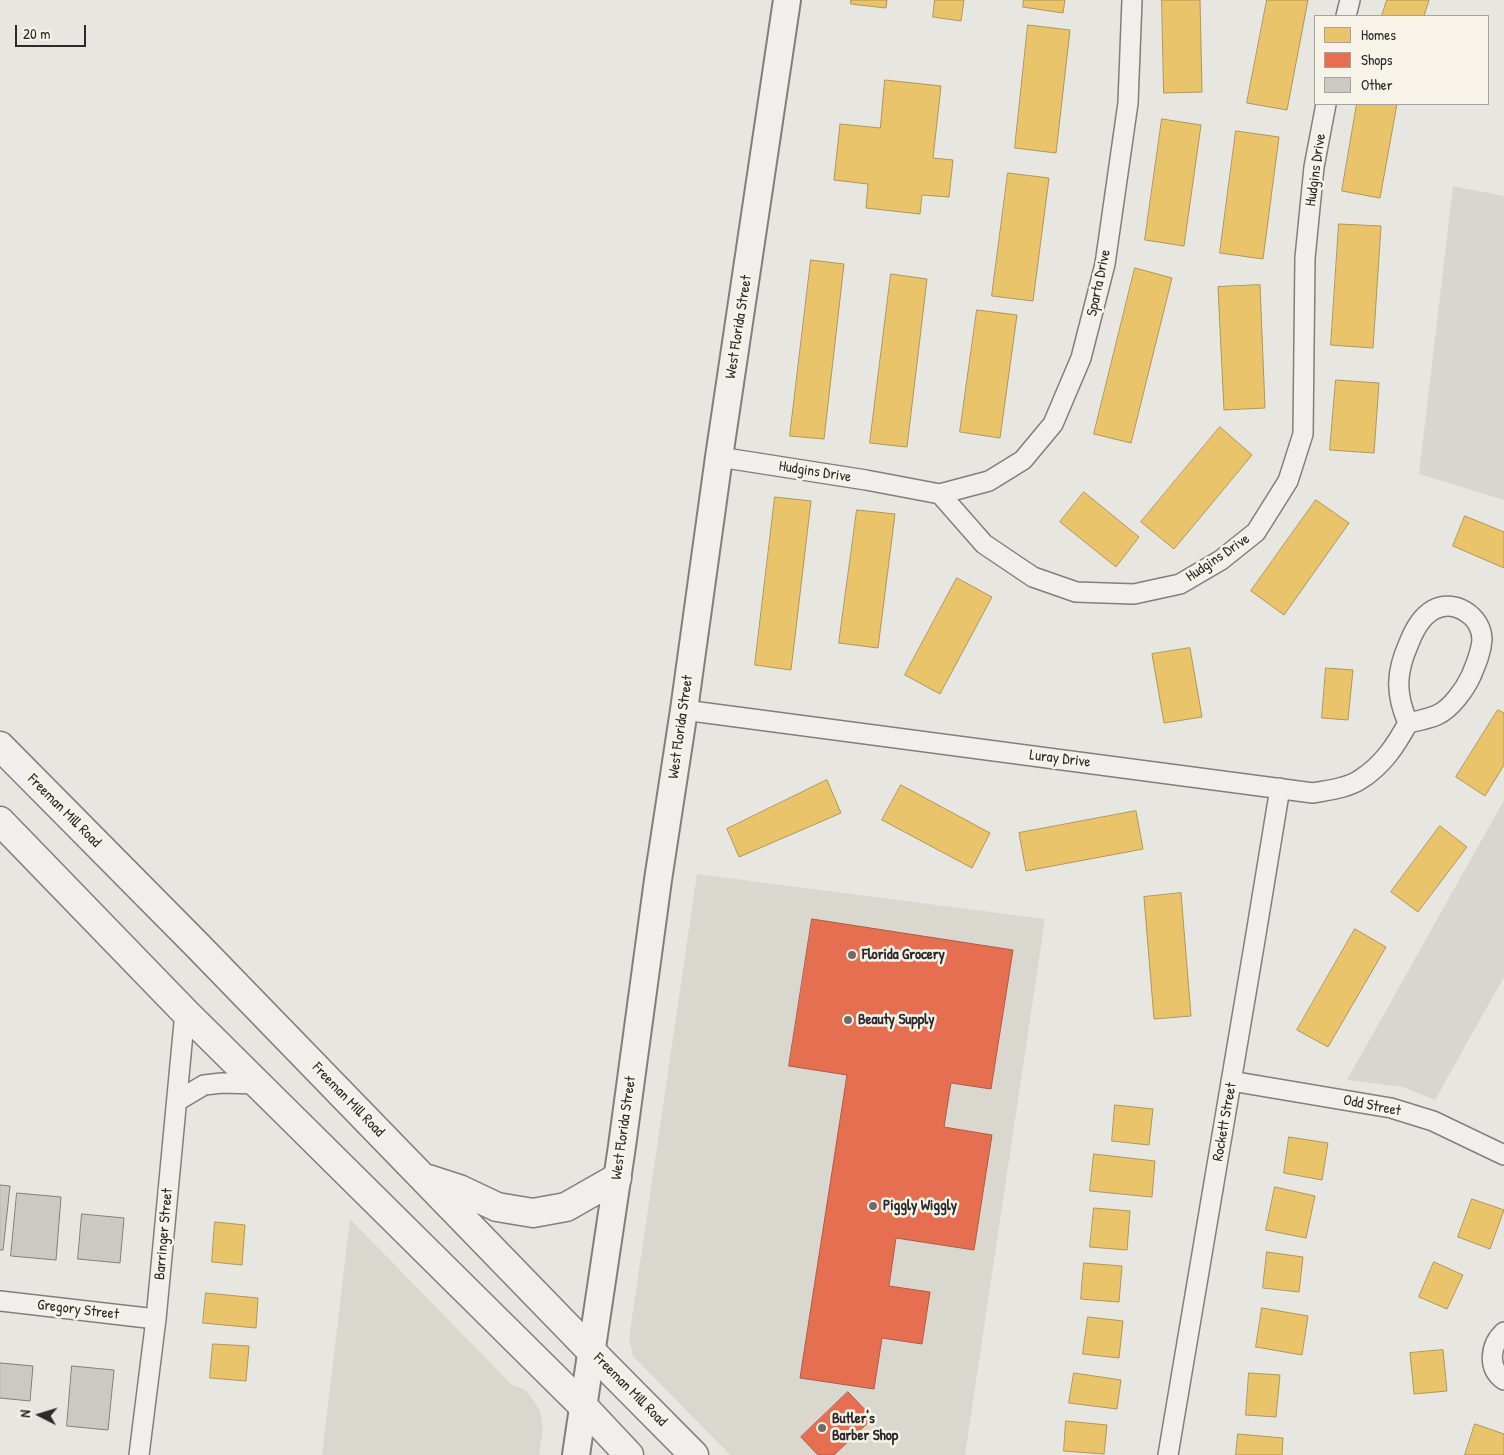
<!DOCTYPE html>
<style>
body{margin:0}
#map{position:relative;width:1504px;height:1455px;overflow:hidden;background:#e8e6e0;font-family:"Patrick Hand",sans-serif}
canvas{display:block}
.legend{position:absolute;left:1314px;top:15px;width:175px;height:90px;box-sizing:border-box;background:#f7f3e8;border:1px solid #a5a39c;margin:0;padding:6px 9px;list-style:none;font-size:15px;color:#2b2b2b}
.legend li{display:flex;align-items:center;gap:10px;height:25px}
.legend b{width:25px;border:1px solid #a5a39c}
.north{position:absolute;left:15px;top:1390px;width:50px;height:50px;-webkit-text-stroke:4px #f7f3e8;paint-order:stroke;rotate:275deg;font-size:14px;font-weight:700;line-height:20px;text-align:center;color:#2b2b2b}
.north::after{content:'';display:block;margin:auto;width:18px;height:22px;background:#2b2b2b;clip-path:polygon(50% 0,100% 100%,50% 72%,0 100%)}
.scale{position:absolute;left:15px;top:25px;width:71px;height:22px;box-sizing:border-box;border:2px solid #2b2b2b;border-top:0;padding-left:6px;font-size:15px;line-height:18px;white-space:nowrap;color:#2b2b2b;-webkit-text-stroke:4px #f7f3e8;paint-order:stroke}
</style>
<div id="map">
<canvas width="1504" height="1455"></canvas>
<ul class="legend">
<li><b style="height:14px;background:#e9c46a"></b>Homes</li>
<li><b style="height:14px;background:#e76f51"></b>Shops</li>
<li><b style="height:14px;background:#cac9c4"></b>Other</li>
</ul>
<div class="north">N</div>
<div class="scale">20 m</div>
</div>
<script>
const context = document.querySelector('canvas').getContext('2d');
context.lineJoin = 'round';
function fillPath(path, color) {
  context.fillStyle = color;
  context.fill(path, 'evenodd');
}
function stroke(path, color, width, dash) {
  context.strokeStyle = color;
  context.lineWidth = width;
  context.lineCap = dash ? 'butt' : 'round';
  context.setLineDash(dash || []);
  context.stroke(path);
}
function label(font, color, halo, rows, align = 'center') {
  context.font = font + ' "Patrick Hand",sans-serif';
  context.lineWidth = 5;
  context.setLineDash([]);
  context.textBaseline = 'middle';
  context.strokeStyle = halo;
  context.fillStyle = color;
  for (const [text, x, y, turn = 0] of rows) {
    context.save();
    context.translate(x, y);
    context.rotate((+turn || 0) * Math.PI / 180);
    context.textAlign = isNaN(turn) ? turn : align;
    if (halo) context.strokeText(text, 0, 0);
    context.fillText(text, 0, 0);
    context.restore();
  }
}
const built = new Path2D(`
 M697 874 1045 919 965 1455H730L633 1356 629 1338Z
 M350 1219 511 1384 526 1390 540 1410 543 1429 539 1455H322Z`);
const green = new Path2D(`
 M1453 186 1504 196V500L1419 474Z
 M1504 800V977L1435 1100 1403 1087 1347 1080Z`);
const homes = new Path2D(`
 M851 0H887L886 8 851 4Z
 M935 0H964L961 21 933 17Z
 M1024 0H1065L1063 13 1023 7Z
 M1162 0H1200L1202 92 1164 93Z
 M1267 0H1308L1287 110 1247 103Z
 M1387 0H1429L1424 16H1382Z
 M1028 25 1070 30 1056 153 1015 148Z
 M885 80 941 86 933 158 953 160 949 197 922 195 920 214 866 208 868 184 834 180 840 124 880 128Z
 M1357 104H1397L1380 198 1342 191Z
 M1162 119 1201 125 1184 246 1145 240Z
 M1236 131 1279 137 1263 259 1220 253Z
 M1008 173 1049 178 1033 301 992 296Z
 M1339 224 1381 226 1373 348 1331 345Z
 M811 260 844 264 824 439 790 436Z
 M1135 268 1172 278 1131 443 1094 434Z
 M891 274 927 279 907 447 870 443Z
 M1260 285 1265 408 1224 410 1218 287Z
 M977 310 1017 315 1000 438 960 432Z
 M1336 380 1379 383 1374 453 1330 450Z
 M1220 427 1252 455 1174 549 1141 522Z
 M1084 492 1139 537 1116 567 1060 522Z
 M775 497 811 501 791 670 755 665Z
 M1316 500 1349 523 1284 615 1251 591Z
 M857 510 895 514 878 648 839 643Z
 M1465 516 1504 532V568L1453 546Z
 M957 578 992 597 940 694 905 675Z
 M1190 648 1202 717 1164 723 1152 654Z
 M1326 668 1353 670 1348 720 1322 718Z
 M1498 710 1504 713V765L1485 796 1456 777Z
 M827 780 841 813 739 857 727 829Z
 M901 785 990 833 972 868 882 820Z
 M1136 811 1143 849 1026 871 1019 833Z
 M1440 826 1467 847 1418 912 1391 892Z
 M1181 893 1191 1016 1154 1019 1144 897Z
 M1355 929 1386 947 1328 1047 1297 1030Z
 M1115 1105 1153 1109 1149 1145 1112 1141Z
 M1289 1137 1328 1143 1322 1180 1284 1173Z
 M1094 1154 1155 1161 1152 1197 1090 1191Z
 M1275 1187 1315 1196 1306 1238 1266 1230Z
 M1472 1199 1504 1210 1490 1249 1458 1237Z
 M1094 1208 1130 1211 1127 1250 1090 1247Z
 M215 1222 245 1225 242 1265 212 1262Z
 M1267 1252 1303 1257 1299 1292 1263 1288Z
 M1434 1262 1463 1275 1447 1309 1419 1297Z
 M1084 1263 1122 1266 1119 1302 1081 1299Z
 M206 1293 258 1298 256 1328 203 1323Z
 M1262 1308 1308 1316 1302 1355 1256 1347Z
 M1088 1317 1123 1321 1119 1358 1083 1354Z
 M213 1344 249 1346 246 1381 210 1378Z
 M1443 1350 1447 1391 1414 1394 1410 1353Z
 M1074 1373 1121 1380 1117 1409 1069 1403Z
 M1249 1373 1280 1375 1276 1417 1246 1415Z
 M1066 1421 1107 1425 1104 1454 1064 1451Z
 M1475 1424 1504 1434V1455H1465Z
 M1238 1434 1283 1438 1282 1455H1236Z`);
const shops = new Path2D(`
 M812 919 1013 950 991 1089 951 1083 944 1127 992 1135 974 1250 896 1238 889 1286 930 1292 922 1344 882 1338 874 1389 800 1378 847 1075 789 1066Z
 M848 1392 873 1418 834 1455H818L801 1437Z`);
const building = new Path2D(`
 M0 1185 10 1186 3 1250H0Z
 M17 1193 61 1197 56 1260 11 1256Z
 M82 1214 124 1218 120 1263 78 1259Z
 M0 1363 33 1366 30 1401 0 1398Z
 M72 1366 114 1370 108 1430 67 1426Z`);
const street = new Path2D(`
 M1346 16 1350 0
 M719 457 866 480 940 494 984 544 1033 577 1076 592 1134 594 1180 584 1221 560 1256 532 1288 481 1303 434 1305 258 1314 167 1326 104
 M940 494 989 481 1023 460 1053 424 1081 358 1105 264 1128 103 1132 0
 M684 710 1313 793C1329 790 1348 788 1361 779 1383 765 1396 745 1408 723 1417 721 1428 719 1437 715 1451 709 1465 689 1471 676 1476 664 1481 653 1482 640 1482 616 1454 598 1433 610 1421 617 1414 630 1409 643 1396 672 1395 693 1408 723
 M1231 1081 1391 1108 1433 1121 1504 1155
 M177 1101 204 1085 222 1083 258 1084
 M0 1301 156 1319
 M1504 1332C1490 1345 1487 1368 1504 1380
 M139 1455 156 1319 185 1012
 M1168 1455 1255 940 1280 788`);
const secondary = new Path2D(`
 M576 1455 622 1146 658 880 684 710 719 457 787 0`);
const primary = new Path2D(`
 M0 746 198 946 591 1351 694 1455
 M0 821 185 1012 583 1406 629 1455
 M428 1179 459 1189 497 1207 533 1213 566 1207 617 1178`);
const markers = [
 [852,955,5,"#6d6c6a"],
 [848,1020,5,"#6d6c6a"],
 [873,1206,5,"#6d6c6a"],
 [822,1428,5,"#6d6c6a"]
];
const streetNames = [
 ["Hudgins Drive",1316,170,-82],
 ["Sparta Drive",1099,283,-78],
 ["West Florida Street",739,327,-81],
 ["Hudgins Drive",815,472,9],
 ["Hudgins Drive",1218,558,-34],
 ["West Florida Street",681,727,-82],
 ["Luray Drive",1060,759,7],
 ["Freeman Mill Road",64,811,45],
 ["Freeman Mill Road",348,1100,46],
 ["Odd Street",1372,1106,11],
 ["Rockett Street",1225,1122,-80],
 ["West Florida Street",624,1128,-82],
 ["Barringer Street",164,1234,-85],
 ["Gregory Street",78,1310,7],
 ["Freeman Mill Road",630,1390,45]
];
const poiNames = [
 ["Florida Grocery",862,955],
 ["Beauty Supply",858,1020],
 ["Piggly Wiggly",883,1206],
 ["Butler's",832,1419],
 ["Barber Shop",832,1436]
];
fillPath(built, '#dad7cf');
fillPath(green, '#d8d6ce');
fillPath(homes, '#e9c46a');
stroke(homes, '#b09657', 1);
fillPath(shops, '#e76f51');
stroke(shops, '#af5b46', 1);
fillPath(building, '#cac9c4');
stroke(building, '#807f7c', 1);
stroke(street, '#807f7c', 22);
stroke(secondary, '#807f7c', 30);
stroke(primary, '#807f7c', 31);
stroke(street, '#f0efeb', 19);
stroke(secondary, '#f0efeb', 26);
stroke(primary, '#f0efeb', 28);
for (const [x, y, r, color] of markers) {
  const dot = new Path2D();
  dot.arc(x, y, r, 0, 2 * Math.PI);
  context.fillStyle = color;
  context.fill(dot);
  stroke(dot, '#f7f3e8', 2);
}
label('15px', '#2b2b2b', '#f7f3e8', streetNames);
label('bold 15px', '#2b2b2b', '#f7f3e8', poiNames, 'left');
</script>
